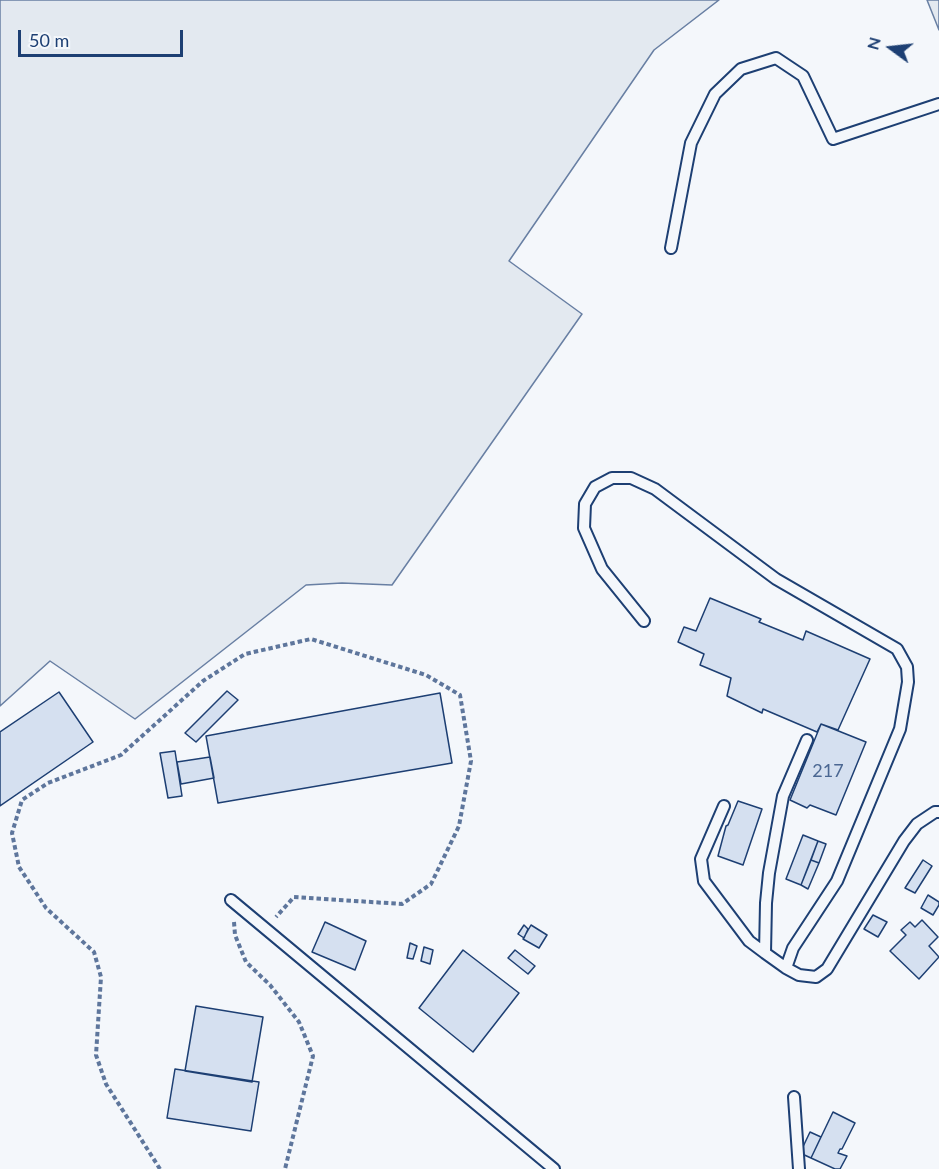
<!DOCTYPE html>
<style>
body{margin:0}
#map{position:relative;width:939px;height:1169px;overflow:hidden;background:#f4f7fb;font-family:Lato,sans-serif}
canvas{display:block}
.north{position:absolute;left:861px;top:18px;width:60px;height:60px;-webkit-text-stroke:4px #f4f7fb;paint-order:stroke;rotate:285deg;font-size:16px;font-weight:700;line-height:24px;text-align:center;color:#1d3f73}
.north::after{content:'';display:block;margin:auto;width:21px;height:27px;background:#1d3f73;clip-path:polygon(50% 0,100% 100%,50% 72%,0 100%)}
.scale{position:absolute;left:18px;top:30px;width:165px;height:27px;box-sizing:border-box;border:3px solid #1d3f73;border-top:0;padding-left:8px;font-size:18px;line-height:21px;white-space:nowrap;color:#1d3f73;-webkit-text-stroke:4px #f4f7fb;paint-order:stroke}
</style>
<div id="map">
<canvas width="939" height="1169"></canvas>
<div class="north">N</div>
<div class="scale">50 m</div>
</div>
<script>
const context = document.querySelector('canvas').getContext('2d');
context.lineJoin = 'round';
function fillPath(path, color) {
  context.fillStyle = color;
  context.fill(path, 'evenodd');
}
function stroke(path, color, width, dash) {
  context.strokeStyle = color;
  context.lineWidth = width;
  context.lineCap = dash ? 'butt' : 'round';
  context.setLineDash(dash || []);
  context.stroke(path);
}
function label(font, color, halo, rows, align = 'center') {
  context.font = font + ' Lato,sans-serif';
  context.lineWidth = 4.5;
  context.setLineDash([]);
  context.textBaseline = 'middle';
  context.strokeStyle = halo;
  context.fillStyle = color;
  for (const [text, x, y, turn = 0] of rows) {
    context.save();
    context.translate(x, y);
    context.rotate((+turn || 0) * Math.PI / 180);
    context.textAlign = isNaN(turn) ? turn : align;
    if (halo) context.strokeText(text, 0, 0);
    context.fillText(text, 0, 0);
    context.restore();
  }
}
const green = new Path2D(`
 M0 0H719L654 50 509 261 582 314 392 585 342 583 306 585 135 719 50 661 0 706Z
 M927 0H939V30Z`);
const building = new Path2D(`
 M710 598 761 619 759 622 803 640 806 631 870 659 838 730 821 724 817 732 763 709 762 713 727 696 731 678 700 665 704 654 678 642 684 627 696 631Z
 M227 691 238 700 196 742 185 733Z
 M59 692 93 742 0 806V732Z
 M440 693 452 763 218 803 206 736Z
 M821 724 866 742 836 815 810 805 807 808 790 800Z
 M175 751 182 796 168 798 160 753Z
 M210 757 214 778 181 784 177 762Z
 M738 801 762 809 743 865 718 856 726 826 728 825Z
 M803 835 818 841 801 885 786 879Z
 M818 841 826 844 819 863 811 860Z
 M811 860 819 863 808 889 801 885Z
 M923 860 932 866 915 893 905 888Z
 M928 895 939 902V905L933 915 921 908Z
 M873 915 887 922 878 937 864 929Z
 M922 920 938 937 929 946 939 957 919 979 890 951 906 935 901 930 910 922 915 927Z
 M325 922 366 941 355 970 312 952Z
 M524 925 528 929 524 938 518 934Z
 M531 925 547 935 539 948 523 939Z
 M410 943 417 946 413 959 407 958Z
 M424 947 433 950 430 964 421 961Z
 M463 950 519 993 473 1052 419 1008Z
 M515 950 535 966 528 974 508 958Z
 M196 1006 263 1017 252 1082 185 1071Z
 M175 1069 259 1082 251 1131 167 1118Z
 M833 1112 855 1123 842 1149H840L838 1153 847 1156 840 1169H835L811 1158Z
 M810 1132 821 1137 811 1158 800 1153Z`);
const path = new Path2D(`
 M234 922 235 935 246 962 270 985 299 1022 313 1056 285 1169
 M160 1169 106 1084 96 1055 101 977 94 952 46 908 19 867 12 833 22 800 48 783 121 755 203 681 245 654 311 639 426 675 460 695 471 761 459 826 431 884 402 904 294 897 276 917`);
const service = new Path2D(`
 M671 248 691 143 715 94 741 69 776 58 803 76 833 139 939 104
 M644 621 602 569 584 528 585 504 595 487 612 478H631L655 489 776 579 897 649 907 667 908 682 900 729 837 881 793 948 786 968 799 975 816 977 827 969 904 841 917 824 935 812H939
 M724 806 701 859 704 881 749 941 765 953
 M231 900 554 1169
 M786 968 765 953 766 903 769 873 783 796 807 740
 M794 1097 799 1169`);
const numberNames = [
 ["217",828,771]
];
fillPath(green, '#e3e9f0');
stroke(green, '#687fa3', 1.5);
fillPath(building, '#d5e0f0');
stroke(building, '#1d3f73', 1.5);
stroke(service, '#1d3f73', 14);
stroke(path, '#5e769c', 4, [4.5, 3]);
stroke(service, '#f4f7fb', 10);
label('18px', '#4b6792', null, numberNames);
</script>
